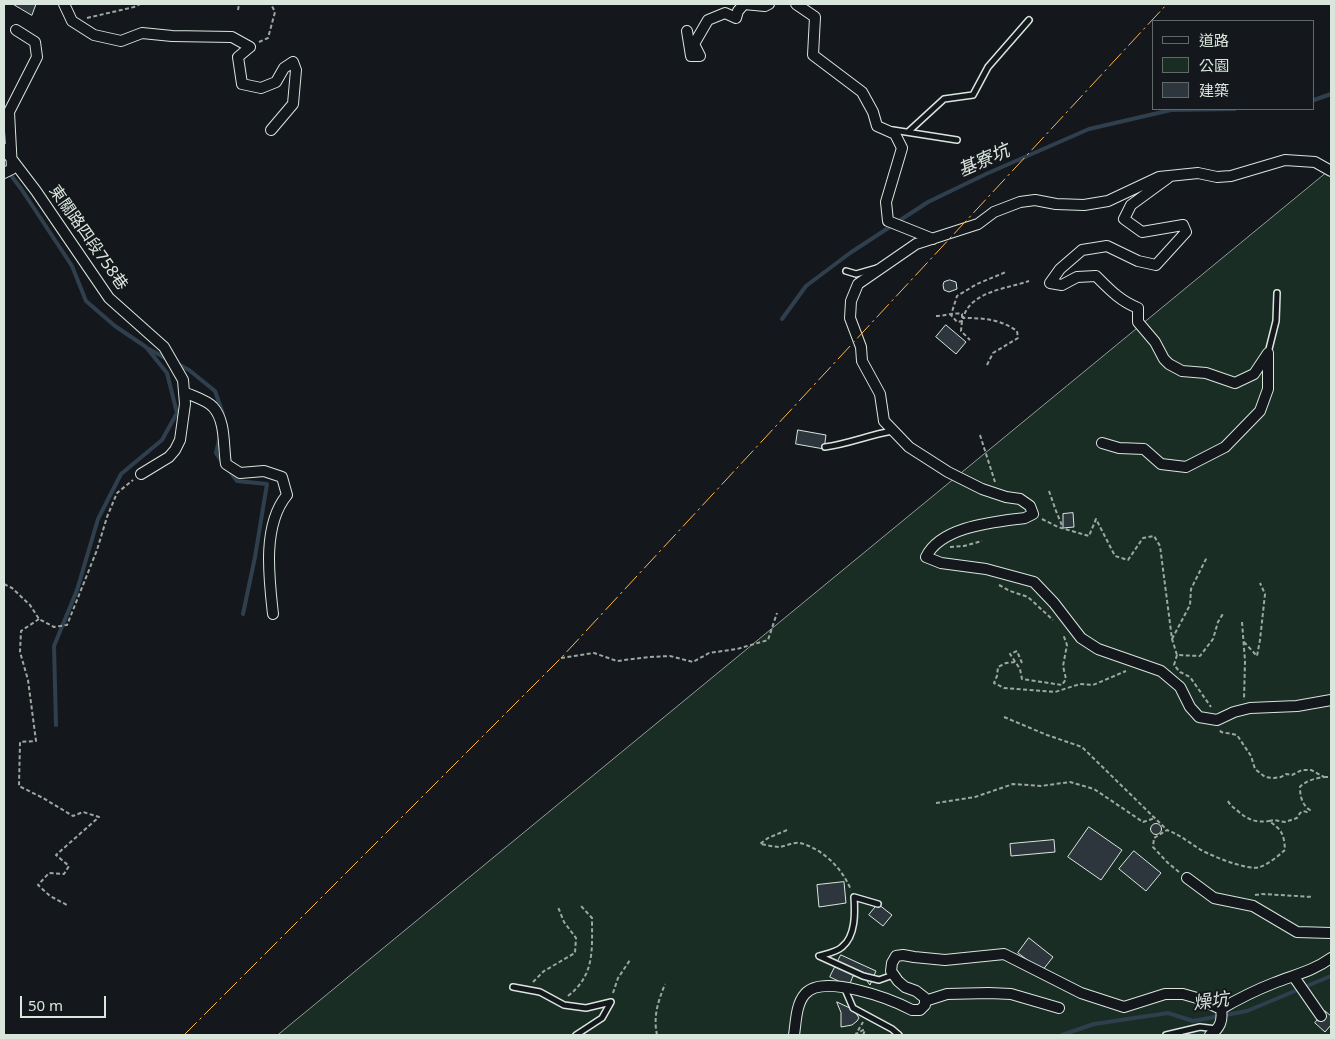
<!DOCTYPE html>
<meta charset="utf-8">
<style>
body{margin:0}
#map{position:relative;width:1335px;height:1039px;overflow:hidden;background:#14181c;font-family:"Noto Sans","Noto Sans TC",sans-serif}
canvas{display:block}
.frame{position:absolute;inset:0;border:5px solid #d8e6dc;pointer-events:none}
.legend{position:absolute;left:1152px;top:20px;width:162px;height:90px;box-sizing:border-box;background:#14181c;border:1px solid #626a69;margin:0;padding:6px 9px;list-style:none;font-size:15px;color:#d8e6dc}
.legend li{display:flex;align-items:center;gap:10px;height:25px}
.legend b{width:25px;border:1px solid #626a69}
.scale{position:absolute;left:20px;top:996px;width:86px;height:22px;box-sizing:border-box;border:2px solid #d8e6dc;border-top:0;padding-left:6px;font-size:15px;line-height:18px;white-space:nowrap;color:#d8e6dc;-webkit-text-stroke:4px #14181c;paint-order:stroke}
</style>
<div id="map">
<canvas width="1335" height="1039"></canvas>
<div class="frame"></div>
<ul class="legend">
<li><b style="height:6px;background:#14181c"></b>道路</li>
<li><b style="height:14px;background:#1a2d24"></b>公園</li>
<li><b style="height:14px;background:#2c363c"></b>建築</li>
</ul>
<div class="scale">50 m</div>
</div>
<script>
const context = document.querySelector('canvas').getContext('2d');
context.lineJoin = 'round';
function fillPath(path, color) {
  context.fillStyle = color;
  context.fill(path, 'evenodd');
}
function stroke(path, color, width, dash) {
  context.strokeStyle = color;
  context.lineWidth = width;
  context.lineCap = dash ? 'butt' : 'round';
  context.setLineDash(dash || []);
  context.stroke(path);
}
function label(font, color, halo, rows, align = 'center') {
  context.font = font + ' "Noto Sans","Noto Sans TC",sans-serif';
  context.lineWidth = 4;
  context.setLineDash([]);
  context.textBaseline = 'middle';
  context.strokeStyle = halo;
  context.fillStyle = color;
  for (const [text, x, y, turn = 0] of rows) {
    context.save();
    context.translate(x, y);
    context.rotate((+turn || 0) * Math.PI / 180);
    context.textAlign = isNaN(turn) ? turn : align;
    if (halo) context.strokeText(text, 0, 0);
    context.fillText(text, 0, 0);
    context.restore();
  }
}
const green = new Path2D(`
 M1331 169V1035H278Z`);
const stream = new Path2D(`
 M1314 100 1331 94
 M4 166 22 190 72 266 86 301 115 326 146 347 167 373 177 413 162 440 121 474 98 519 77 590 54 646 56 725
 M782 319 806 286 850 253 928 202 986 174 1089 129 1171 110 1235 109
 M149 349 167 359
 M178 364 189 370 215 391 223 414
 M220 435 216 453 223 463
 M229 470 237 481 267 484 255 557 243 614
 M1062 1035 1094 1024 1168 1013 1193 1021 1247 1011 1331 976`);
const building = new Path2D(`
 M13 4H36L32 15Z
 M950 280 956 282 957 289 949 292 944 290 943 285 944 282Z
 M946 325 966 342 956 354 936 337Z
 M798 430 826 435 824 449 796 444Z
 M1073 513 1074 527 1063 528V514Z
 M1150.5 829a5.5 5.5 0 1 1 11 0a5.5 5.5 0 1 1-11 0Z
 M1089 827 1122 850 1101 880 1068 857Z
 M1054 840 1055 852 1011 856 1010 844Z
 M1134 851 1161 873 1146 891 1119 869Z
 M844 882 846 903 819 907 817 885Z
 M878 904 892 915 883 926 869 915Z
 M1029 938 1053 957 1042 971 1018 953Z
 M841 955 876 971 870 985 863 976H853L849 986 830 977Z
 M837 1002 854 1010 859 1018 857 1021 852 1025 841 1027V1013Z
 M1325 1011 1331 1016V1025L1325 1032 1315 1023Z`);
const path = new Path2D(`
 M238 10 239 4
 M87 18 134 7 140 4
 M259 42 268 38 275 12 271 4
 M936 316C944 316 955 312 962 314V321L957 322 951 315 957 296 977 284 1006 272
 M962 321 961 331 970 340
 M987 365 993 353 1018 338 1017 331C1000 319 983 318 963 318 971 291 1006 289 1029 281
 M980 435 995 482
 M1049 491 1056 511 1063 528
 M1042 519 1058 527 1089 536 1096 519 1115 556 1128 560 1143 538 1154 536 1160 546 1172 639 1177 655 1200 656 1213 639 1218 622 1224 612
 M950 547 964 546 982 541
 M4 584 12 588 30 605 39 619 54 627 67 625 97 550 107 517 117 493 133 480
 M999 585 1010 591 1028 597 1053 620
 M39 619 21 631 20 652 28 680 36 741 20 742 19 786 43 798 73 816 83 812 99 817 56 855 69 866 64 874 49 873 38 885 50 896 67 905
 M1242 622 1245 661 1244 700
 M1172 639 1190 605 1191 589 1207 557
 M1244 642 1257 656 1260 640 1265 594 1260 583
 M1177 655 1174 665 1180 672 1190 677 1211 707
 M561 658 594 653 617 661 649 657 670 656 693 662 709 653 737 649 768 640 777 613
 M1015 662 1006 663 998 667 997 676 994 683 1004 688 1055 692 1080 684 1093 685 1126 671
 M1022 663 1017 651 1010 654 1020 669 1022 679 1062 685 1066 679 1063 666 1067 645 1063 634
 M1004 717 1047 735 1082 747 1167 830
 M1324 777H1331
 M1228 801C1231 807 1235 808 1239 812 1248 820 1257 823 1269 821
 M936 803 975 797 1013 784 1041 786 1070 782 1094 789 1143 822 1155 818
 M787 830 768 838 760 844C767 845 774 847 780 847 786 846 793 842 800 843 823 849 842 868 851 890
 M1179 872 1168 863 1153 847 1154 838 1167 830C1182 836 1188 842 1201 850 1212 856 1248 871 1260 867 1269 864 1278 856 1285 850 1284 834 1282 830 1269 821L1274 820 1285 822 1297 818 1300 813 1303 811 1307 812 1310 810C1302 805 1300 796 1300 787 1305 781 1316 778 1324 777L1311 770H1302L1292 775 1286 774 1281 777 1274 778 1265 777 1255 769 1251 756 1237 735 1221 732 1220 730
 M1255 895 1262 894 1313 897
 M533 982 544 971 575 953 576 938 564 922 558 907
 M613 993 618 978 630 960
 M568 996C595 975 592 950 592 918L581 906
 M657 1035C653 1016 658 1002 665 984
 M863 1035 865 1030H863L856 1034 863 1022`);
const service = new Path2D(`
 M893 130 957 140
 M908 132 944 99 973 95 988 67 1029 20
 M846 271 856 274 877 268
 M1268 353 1276 321 1277 293
 M825 447C848 444 869 435 892 431
 M878 904 854 897C855 912 856 936 842 947 837 952 826 954 819 956L863 976 879 980 893 975
 M513 987 540 992 564 1005 586 1008 611 1002 602 1018 576 1035
 M844 987 853 1008 892 1029 899 1035
 M1166 1035 1200 1027 1216 1029`);
const minor = new Path2D(`
 M64 4 72 21 94 35 121 41 142 33 172 36 232 37 250 47 238 57 242 84 261 88 276 82 284 68 293 62 296 70 293 104 271 130
 M796 4 815 17 813 55 862 92 873 112 877 126 895 134 902 148 886 202 888 221 933 239
 M687 31 691 56H700L694 44 708 20 725 13 736 18 738 11 744 4 765 6 769 4
 M4 149 36 191 109 298 164 347 183 380 185 404 180 440 175 450 169 457 141 474
 M1331 171 1315 162 1285 160 1231 176 1217 177 1198 173 1159 177 1108 201 1084 205 1056 204 1035 200 1020 202 994 212 978 224 916 244 858 284 851 301 850 318 861 347 862 361 880 394 884 421 909 447 948 472 982 489 1006 497 1020 499 1030 506 1033 514 1025 518C995 522 941 526 926 557L941 563 986 569 1034 582 1054 603 1081 638 1098 649 1161 671 1180 687 1190 707 1199 717 1217 720 1234 712 1250 708 1297 706 1331 700
 M4 173 12 169 9 112 37 57 35 42 16 30
 M184 392C192 396 207 400 213 407 226 421 223 446 226 464L240 473 264 471 282 477 287 495C262 525 269 578 273 614
 M1102 443 1119 448 1144 449 1161 464 1186 467 1225 447 1260 411 1268 389V353L1254 374 1235 383 1206 373 1182 371 1169 364 1164 359 1155 342 1138 322V308C1120 301 1109 289 1096 276L1077 277 1062 285 1050 283 1060 269 1082 250 1107 246 1138 261 1156 265 1186 232 1183 225 1142 232 1124 219 1131 205 1168 178
 M1187 878 1214 898 1253 906 1297 932 1331 933
 M1294 977 1321 1016
 M925 1001 947 994 989 993 1011 994 1059 1008
 M1221 1009C1238 999 1256 990 1274 983 1294 975 1313 971 1331 958
 M794 1035C796 1022 796 1004 805 994 823 973 891 999 912 1010H920L925 1005V998L916 991 905 987 898 981 891 971 892 963 896 956 903 955 914 957 945 960 1004 954 1081 993 1124 1007 1165 994H1183L1197 998 1221 1009
 M1210 1035C1220 1028 1223 1021 1221 1009`);
const power = new Path2D(`
 M184 1035 561 658 1167 4`);
const streetNames = [
 ["東關路四段758巷",88,238,55]
];
const waterNames = [
 ["基寮坑",984,161,-24],
 ["燥坑",1211,1002,-7]
];
fillPath(green, '#1a2d24');
stroke(green, '#939e99', 1);
stroke(stream, '#2f3f4d', 4);
fillPath(building, '#2c363c');
stroke(building, '#d8e6dc', 1);
stroke(service, '#d8e6dc', 8);
stroke(minor, '#d8e6dc', 12);
stroke(path, '#9da8a2', 2, [4, 2.5]);
stroke(service, '#14181c', 5);
stroke(minor, '#14181c', 10);
stroke(power, '#ffb74d', 1, [18, 4, 2.5, 4]);
label('16px', '#d8e6dc', '#14181c', streetNames);
label('italic 18px', '#d8e6dc', '#14181c', waterNames);
</script>
